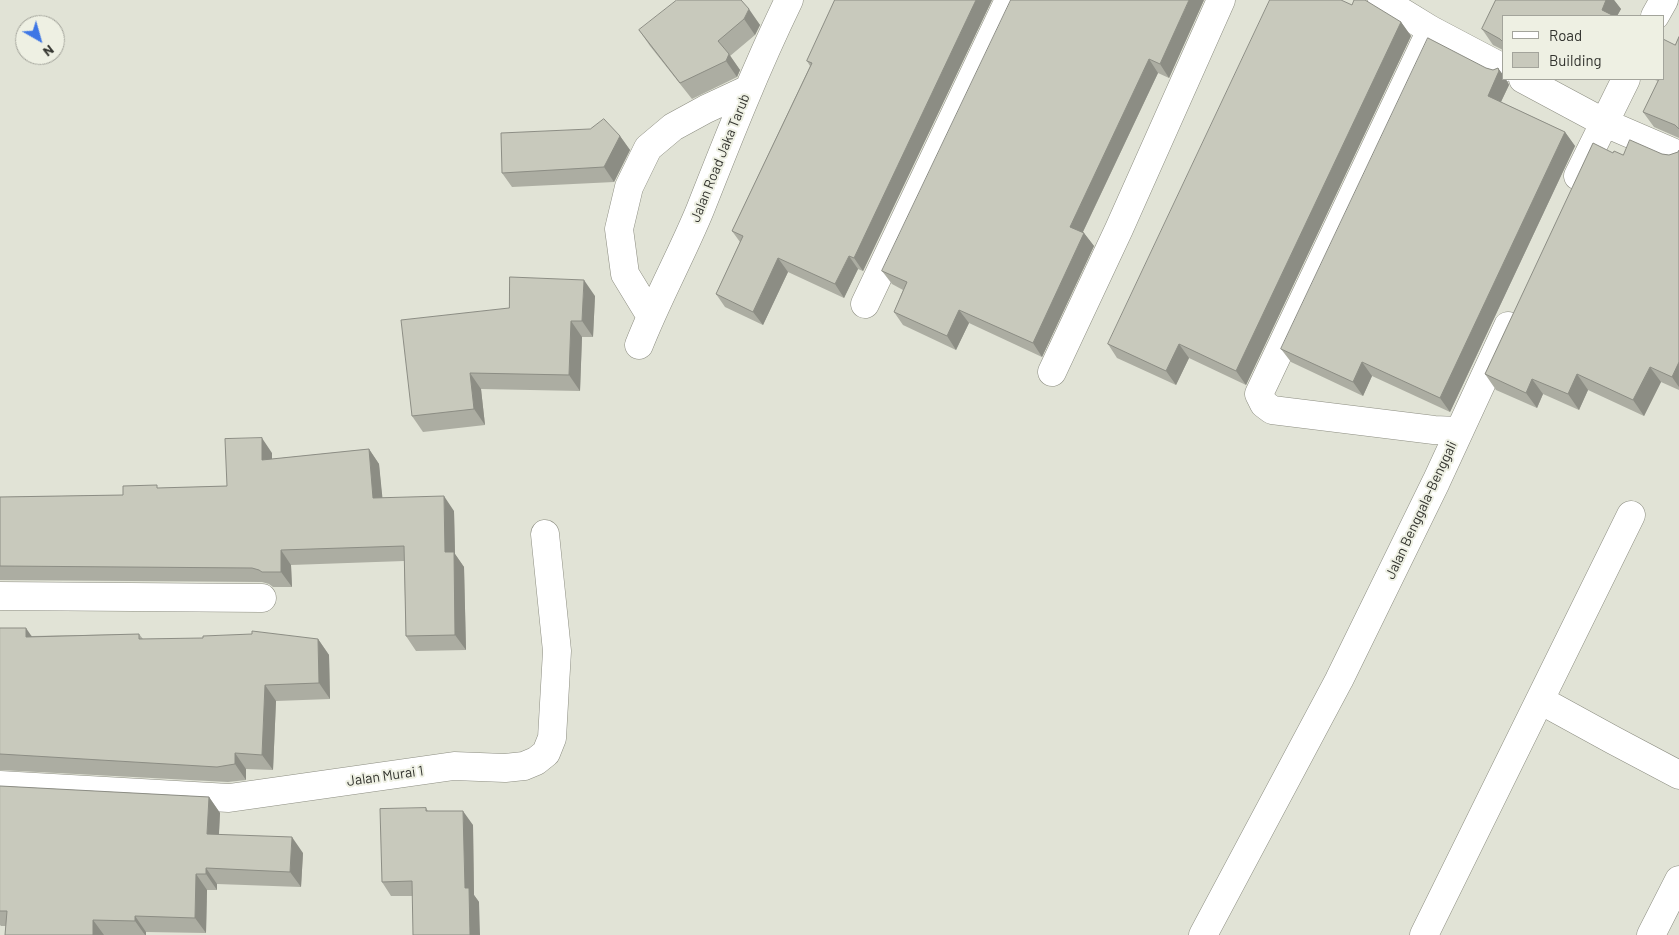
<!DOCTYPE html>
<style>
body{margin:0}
#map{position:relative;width:1679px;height:935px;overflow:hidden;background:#e1e3d6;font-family:Barlow,sans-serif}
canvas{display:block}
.legend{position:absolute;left:1502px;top:15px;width:162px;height:65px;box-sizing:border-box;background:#eef0e3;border:1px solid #a3a49b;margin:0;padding:6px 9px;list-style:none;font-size:15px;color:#32332e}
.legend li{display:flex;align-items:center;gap:10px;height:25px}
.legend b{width:25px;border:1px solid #a3a49b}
.north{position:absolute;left:15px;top:15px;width:50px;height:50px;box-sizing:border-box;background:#eef0e3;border:1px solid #a3a49b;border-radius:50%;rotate:142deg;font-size:14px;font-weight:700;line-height:20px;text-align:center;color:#32332e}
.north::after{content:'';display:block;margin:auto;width:18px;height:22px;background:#3d76e5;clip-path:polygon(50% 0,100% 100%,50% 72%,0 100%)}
</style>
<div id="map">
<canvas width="1679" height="935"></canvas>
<ul class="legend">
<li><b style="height:6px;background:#fff"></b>Road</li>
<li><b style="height:14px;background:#c8c9bc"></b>Building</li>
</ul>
<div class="north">N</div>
</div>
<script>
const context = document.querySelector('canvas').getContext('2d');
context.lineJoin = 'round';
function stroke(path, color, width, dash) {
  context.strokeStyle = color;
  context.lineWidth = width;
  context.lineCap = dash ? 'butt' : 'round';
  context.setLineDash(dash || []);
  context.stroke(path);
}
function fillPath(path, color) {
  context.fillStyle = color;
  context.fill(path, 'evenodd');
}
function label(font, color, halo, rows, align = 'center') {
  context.font = font + ' Barlow,sans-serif';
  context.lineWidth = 4;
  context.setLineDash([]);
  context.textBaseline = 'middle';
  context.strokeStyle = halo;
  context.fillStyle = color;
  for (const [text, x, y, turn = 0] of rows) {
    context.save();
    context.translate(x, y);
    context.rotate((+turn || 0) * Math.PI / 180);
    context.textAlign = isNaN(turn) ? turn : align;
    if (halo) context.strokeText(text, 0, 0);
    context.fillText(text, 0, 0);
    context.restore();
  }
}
const minor = new Path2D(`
 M1382 0 1431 30 1503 68
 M1655 16 1664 0
 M1431 30 1259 394 1264 404 1272 410 1434 430 1458 431
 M1523 79 1605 123 1679 155
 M1578 176 1626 79
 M865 304 1009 0
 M650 315 625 274 619 229 629 187 648 148 673 127 706 109 749 89
 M639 345C657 299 681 256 700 210 728 139 756 68 789 0
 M1052 372 1119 229 1221 0
 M0 596 262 598
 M1540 700 1613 740 1679 775
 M0 785 229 798 454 766 505 768 524 766 536 761 546 753 552 738 557 651 545 534
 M1203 935 1339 680 1436 482 1508 326
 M1424 935 1631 515
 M1651 935 1679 880`);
const wall = new Path2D(`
 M741 0 760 25 755 35 730 56 740 70 737 77 692 99 650 46 639 30Z
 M835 0H992L863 271 858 269 844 298 788 272 763 325 725 307 716 294 740 242 732 231 810 66 807 61Z
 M1204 0 1169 78 1158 73 1083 232 1094 246 1042 357 969 323 956 350 903 325 894 312 903 290 892 284 882 271Z
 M1496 0H1614L1621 9 1617 16H1503V50L1493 45 1482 29Z
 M1352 5 1401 22 1411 36 1246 385 1189 358 1176 385 1117 358 1108 344Z
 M1679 37V138L1654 127 1643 112 1658 81 1652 79H1663L1675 45Z
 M1486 68 1493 70 1498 68 1503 75V79L1508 82 1509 85 1501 102 1565 132 1575 146 1450 412 1372 376 1363 396 1291 362 1281 349Z
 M620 136 630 150 614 182 512 187 502 173Z
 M1679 150V390L1661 382 1644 416 1588 390 1579 410 1543 394 1537 408 1496 390 1485 374 1613 153 1623 155 1662 154 1669 155 1678 152Z
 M595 296 593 337H582L580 391 481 389 485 425 423 432 412 416 509 308Z
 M369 449 379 464 382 498 454 511 455 554 464 567 466 650 416 651 406 636 404 561 291 565 292 587H273L269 584 262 582 0 580V497L123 495 160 488 227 486 272 453V459Z
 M0 628 32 636 139 634 143 639H318L329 655 330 699 276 701 273 770 246 769V780L228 782 0 770Z
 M0 786 209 797 220 813 219 834 303 853 301 887 217 884V890H207L206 933 146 932V935H5L6 926H1L0 925Z
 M426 808 428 811 473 825 474 895 479 902 412 896H391L382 882Z`);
const shadedWall = new Path2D(`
 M976 0H992L863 271 854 258Z
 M1189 0H1204L1169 78 1160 64Z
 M1606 0H1614L1621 9 1617 16H1606L1602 10Z
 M749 9 760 25 755 35 744 19Z
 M1401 22 1411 36 1246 385 1236 371Z
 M729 54 740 70 737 77 726 61Z
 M1149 59 1158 73 1079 240 1070 227Z
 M1498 68 1503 75V79H1506L1509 85 1497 110 1488 96Z
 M1565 132 1575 146 1450 412 1440 398Z
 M620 136 630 150 614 182 604 167Z
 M1084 233 1094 246 1042 357 1033 343Z
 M849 256 858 269 844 298 835 284Z
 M778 258 788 272 763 325 753 312Z
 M584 280 595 296 593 337 582 321Z
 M959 310 969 323 956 350 947 336Z
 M571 321 582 337 580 391 569 375Z
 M1179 344 1189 358 1176 385 1166 371Z
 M1362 362 1372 376 1363 396 1353 382Z
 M1679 362V387L1672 377Z
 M1650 367 1661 382 1644 416 1633 400Z
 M470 373 481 389 485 425 474 409Z
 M1577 374 1588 390 1579 410 1568 394Z
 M1532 379 1543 394 1537 408 1526 393Z
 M262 438 272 453V475L262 460Z
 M369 449 379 464 384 513 373 498Z
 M444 496 454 511 455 554 464 567 466 650 455 635 445 552Z
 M281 550 291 565 292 587 281 572Z
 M26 628 37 644 26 637Z
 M318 639 329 655 330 699 319 683Z
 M265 685 276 701 273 770 262 755Z
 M235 753 246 769V780L235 764Z
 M209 797 220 813 218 850 207 834Z
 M463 811 473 825 474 895 479 902 480 935H470L465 888Z
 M292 837 303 853 301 887 290 872Z
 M206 868 217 884V890L206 874Z
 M196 874 207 890 206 933 195 918Z
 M135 916 146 932V935H145L135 921Z
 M93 920 104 935H93Z`);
const building = new Path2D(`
 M677 0H741L749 9 744 19 718 41 729 54 726 61 680 83 639 30Z
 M835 0H976L854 258 849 256 835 284 778 258 753 312 716 294 743 236 732 231 812 63 807 61Z
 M1011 0H1189L1160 64 1149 59 1070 227 1084 233 1033 343 959 310 947 336 894 312 907 282 882 271Z
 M1270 0H1341L1352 5 1354 0H1365L1401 22 1236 371 1179 344 1166 371 1108 344Z
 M1496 0H1606L1602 10 1614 16H1503V42L1500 39 1482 29Z
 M1679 37V129L1675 125 1643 112 1659 79H1663V39L1675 45Z
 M1428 38 1486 68 1493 70 1498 68 1499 71 1488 96 1565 132 1440 398 1362 362 1353 382 1281 349Z
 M604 119 620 136 604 167 502 173 501 133 590 129Z
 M1630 140 1662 154 1669 155 1678 152 1679 150V362L1672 377 1650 367 1633 400 1577 374 1568 394 1532 379 1526 393 1485 374 1593 143 1613 153 1614 151 1623 155Z
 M510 277 584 280 582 321H571L569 375 470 373 474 409 412 416 401 320 509 308Z
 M262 438V460L369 449 373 498 444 496 445 552H454L455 635 406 636 404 546 281 550V572H262L259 570 252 568 0 566V497L123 495V486L157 485V488L227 486 225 439Z
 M0 628H26V637L139 634V639L203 638V636L252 634V631L318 639 319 683 265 685 262 755 235 753V764L217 767 0 754Z
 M0 786 209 797 207 834 292 837 290 872 206 868V874H196L195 918 135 916V921L93 920V935H5L7 911H0Z
 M426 808V811H463L465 888H469L470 935H413L412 881 382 882 380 809Z`);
const streetNames = [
 ["Jalan Road Jaka Tarub",720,158,-68],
 ["Jalan Benggala-Benggali",1421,510,-65],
 ["Jalan Murai 1",385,776,-8]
];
stroke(minor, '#8c8d81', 29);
stroke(minor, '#fff', 28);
fillPath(wall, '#acada2');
fillPath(shadedWall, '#8c8d84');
fillPath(building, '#c8c9bc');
stroke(building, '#8c8d84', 1);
label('14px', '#32332e', '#eef0e3', streetNames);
</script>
